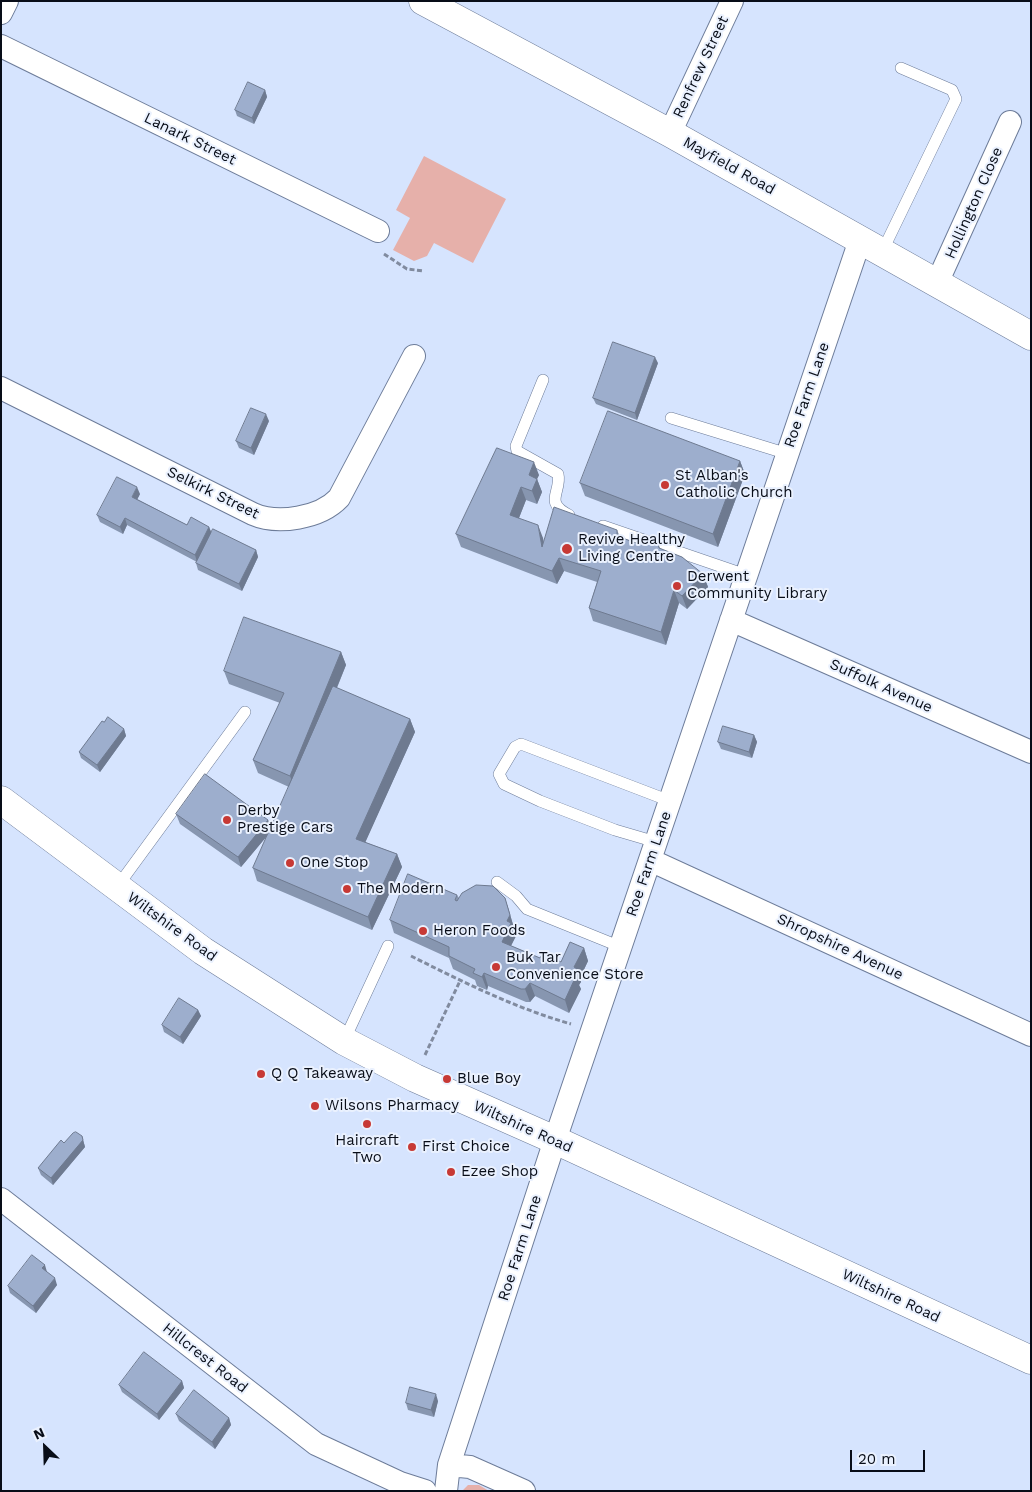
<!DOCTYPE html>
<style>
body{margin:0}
#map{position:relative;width:1032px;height:1492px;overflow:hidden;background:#d6e4fe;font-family:"Work Sans",sans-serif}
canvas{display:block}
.frame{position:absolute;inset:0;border:2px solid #080d18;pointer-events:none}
.north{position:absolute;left:20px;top:1422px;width:50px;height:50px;-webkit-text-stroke:4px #eaf1fe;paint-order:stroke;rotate:336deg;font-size:14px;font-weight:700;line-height:20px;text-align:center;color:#080d18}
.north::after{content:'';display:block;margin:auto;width:18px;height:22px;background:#080d18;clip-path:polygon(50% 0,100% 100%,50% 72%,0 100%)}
.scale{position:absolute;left:850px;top:1450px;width:75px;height:22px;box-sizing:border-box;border:2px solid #080d18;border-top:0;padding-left:6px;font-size:15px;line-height:18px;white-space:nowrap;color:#080d18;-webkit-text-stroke:4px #eaf1fe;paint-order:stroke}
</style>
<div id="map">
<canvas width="1032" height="1492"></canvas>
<div class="frame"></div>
<div class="north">N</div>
<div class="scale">20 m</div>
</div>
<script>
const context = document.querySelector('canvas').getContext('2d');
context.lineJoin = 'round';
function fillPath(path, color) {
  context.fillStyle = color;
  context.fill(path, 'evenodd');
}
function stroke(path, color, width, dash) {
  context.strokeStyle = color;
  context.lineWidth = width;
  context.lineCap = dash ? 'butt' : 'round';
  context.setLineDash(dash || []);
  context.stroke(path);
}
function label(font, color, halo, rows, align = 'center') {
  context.font = font + ' "Work Sans",sans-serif';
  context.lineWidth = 4;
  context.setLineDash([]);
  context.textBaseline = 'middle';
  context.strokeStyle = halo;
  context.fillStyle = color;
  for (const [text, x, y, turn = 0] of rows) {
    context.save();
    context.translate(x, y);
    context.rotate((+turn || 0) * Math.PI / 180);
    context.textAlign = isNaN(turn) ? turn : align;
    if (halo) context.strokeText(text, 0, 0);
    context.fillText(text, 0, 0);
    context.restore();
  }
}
const green = new Path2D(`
 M424 156 506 199 473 263 434 243 427 256 414 261 393 250 410 218 396 210Z
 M468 1485H479L489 1491H462Z`);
const path = new Path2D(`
 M384 254 407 269 424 271
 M411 956C463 982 515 1008 571 1024
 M425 1055 460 981`);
const lane = new Path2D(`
 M882 252 956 99 952 90 901 68
 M543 380 516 446 517 451 558 474C562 492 543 502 569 515
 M671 418 788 454
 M603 526 746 575
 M656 842 615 830 540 801 504 784 499 774 515 747 521 744 670 801
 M497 882 516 896 527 909 621 947
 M117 887 245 712
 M344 1041 388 946`);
const street = new Path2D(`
 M1 13 7 1
 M1 46 378 231
 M670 133 732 1
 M937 283 1010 122
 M1 388 253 514C278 525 320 518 339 498L414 356
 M731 620 1031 752
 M650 860 1031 1035
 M1 1199 316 1444 400 1483 425 1491
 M449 1465 470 1467 524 1491
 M446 1491 449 1465 555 1140 860 240`);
const secondary = new Path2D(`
 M423 1 670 133 1031 336
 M1 800 203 951 344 1041 415 1078 555 1140 1031 1360`);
const wall = new Path2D(`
 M265 90 267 97 254 124 237 116 235 110Z
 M658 363 637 420 596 404 593 398Z
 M269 421 254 455 239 448 236 441Z
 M497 448 539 475 537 479 542 492 537 504 526 500 519 518 543 538V543L617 530 620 537 639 544H658L660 548 703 574 708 587 687 609 679 603 666 645 593 621 589 608 597 582 564 571 557 584 461 547 456 534Z
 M740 461 745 474 718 547 585 496 580 483Z
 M140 494 137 499 187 525 209 527 211 532 256 550 258 557 242 591 198 570 196 563 197 562 127 525 123 534 100 522 97 515Z
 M341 652 346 665 337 688 410 719 415 732 365 842 397 854 402 867 372 930 257 881 253 868 267 836 241 867 180 824 176 814 268 820 271 827 289 787 258 773 253 760 280 703 229 684 224 671Z
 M104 722 124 729 126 736 100 772 81 758 79 752Z
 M754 735 757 742 752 758 721 749 718 742Z
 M457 895 459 898H505L509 911 514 928V930L516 936 511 946 540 958 561 962 584 948 588 961 580 978 581 982 579 985 581 989 569 1013 535 996 530 1002H526L488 986 487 990 477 986 475 980 453 969 449 958 394 933 390 920Z
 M198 1010 201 1016 183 1044 164 1032 162 1025Z
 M82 1136 85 1147 53 1185 41 1175 38 1168 64 1143Z
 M47 1272 57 1285 36 1313 10 1293 8 1286Z
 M182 1381 184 1388 159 1420 122 1392 119 1385Z
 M438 1401 434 1417 408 1410 406 1403Z
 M176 1414 229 1418 231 1425 215 1449 179 1421Z`);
const shadedWall = new Path2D(`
 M265 90 267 97 254 124 252 118Z
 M655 357 658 363 637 420 635 413Z
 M266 414 269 421 254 455 251 448Z
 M740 461 745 474 718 547 713 534Z
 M534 462 539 475 537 479 542 492 537 504 532 491 529 475Z
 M137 487 140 494 135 504 132 497Z
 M521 487 526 500 515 528 510 515Z
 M125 518 127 525 123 534 120 527Z
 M538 525 543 538 547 560 542 547Z
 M209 527 212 534 197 562 195 555Z
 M256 550 258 557 242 591 239 584Z
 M559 558 564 571 557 584 552 571Z
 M703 574 708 587 687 609 682 596Z
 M674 590 679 603 666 645 661 632Z
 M341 652 346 665 295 789 290 776Z
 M410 719 415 732 361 852 356 839Z
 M124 729 126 736 100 772 97 765Z
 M754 735 757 742 752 758 749 752Z
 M268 820 272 830 241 867 238 857Z
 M397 854 402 867 372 930 368 917Z
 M505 898 509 911 514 928V930L516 936 506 955 502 942Z
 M584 948 588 961 580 978 581 982 579 985 581 989 569 1013 565 1000 573 975 574 967Z
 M484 973 488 986 487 990 482 977Z
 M530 983 535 996 530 1002 525 989Z
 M198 1010 201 1016 183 1044 180 1037Z
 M82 1136 85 1147 53 1185 51 1178Z
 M45 1265 47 1272 44 1275 42 1268Z
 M55 1278 57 1285 36 1313 33 1306Z
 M182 1381 184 1388 159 1420 157 1414Z
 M436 1394 438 1401 434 1417 431 1410Z
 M229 1418 231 1425 215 1449 212 1442Z`);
const building = new Path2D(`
 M248 82 265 90 252 118 235 110Z
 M613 342 655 357 635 413 593 398Z
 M251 408 266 414 251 448 236 441Z
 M608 411 740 461 713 534 580 483Z
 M497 448 534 462 529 475 537 479 532 491 521 487 510 515 538 525 542 547 554 507 617 530V536L639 544 642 537 658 544 659 548 682 557 703 574 682 596 674 590 661 632 589 608 601 571 559 558 552 571 456 534Z
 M117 477 137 487 132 497 187 525 191 517 209 527 195 555 125 518 120 527 97 515Z
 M213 529 256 550 239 584 196 563Z
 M244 617 341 652 290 776 253 760 284 693 224 671Z
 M333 686 410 719 356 839 397 854 368 917 253 868Z
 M108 717 124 729 97 765 79 752 102 721 104 722Z
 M723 726 754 735 749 752 718 742Z
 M205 774 268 820 238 857 176 814Z
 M408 874 457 895 455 900 457 901 462 893 476 885 493 886 505 898 510 915 507 921 511 923 502 942 540 958 543 953 561 962 570 942 584 948 574 967 577 969 573 975 576 976 565 1000 530 983 525 989H521L484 973 482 977 473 973 475 969 449 956V947L390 920Z
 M179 998 198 1010 180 1037 162 1025Z
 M76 1132 82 1136 83 1140 51 1178 38 1168 61 1140 64 1143 73 1133Z
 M32 1255 45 1265 42 1268 55 1278 33 1306 8 1286Z
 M144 1352 182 1381 157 1414 119 1385Z
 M410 1387 436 1394 431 1410 406 1403Z
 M194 1390 229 1418 212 1442 176 1414Z`);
const markers = [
 [665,485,5,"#c73935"],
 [567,549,6,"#c73935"],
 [677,586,5,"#c73935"],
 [227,820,5,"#c73935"],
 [290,863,5,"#c73935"],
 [347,889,5,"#c73935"],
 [423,931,5,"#c73935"],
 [496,967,5,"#c73935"],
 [261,1074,5,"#c73935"],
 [447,1079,5,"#c73935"],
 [315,1106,5,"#c73935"],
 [367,1124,5,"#c73935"],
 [412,1147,5,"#c73935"],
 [451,1172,5,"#c73935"]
];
const streetNames = [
 ["Renfrew Street",701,67,-65],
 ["Lanark Street",190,139,26],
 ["Mayfield Road",729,166,29],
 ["Hollington Close",974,203,-66],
 ["Roe Farm Lane",807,395,-71],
 ["Selkirk Street",213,493,26],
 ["Suffolk Avenue",881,686,24],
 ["Roe Farm Lane",649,864,-71],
 ["Wiltshire Road",172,927,36],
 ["Shropshire Avenue",840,947,25],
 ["Wiltshire Road",523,1127,24],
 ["Roe Farm Lane",520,1248,-72],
 ["Wiltshire Road",891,1296,25],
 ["Hillcrest Road",205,1358,38]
];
const poiNames = [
 ["St Alban's",675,476],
 ["Catholic Church",675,493],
 ["Revive Healthy",578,540],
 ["Living Centre",578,557],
 ["Derwent",687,577],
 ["Community Library",687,594],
 ["Derby",237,811],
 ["Prestige Cars",237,828],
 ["One Stop",300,863],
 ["The Modern",357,889],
 ["Heron Foods",433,931],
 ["Buk Tar",506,958],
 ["Convenience Store",506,975],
 ["Q Q Takeaway",271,1074],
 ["Blue Boy",457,1079],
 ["Wilsons Pharmacy",325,1106],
 ["Haircraft",367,1141,"center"],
 ["Two",367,1158,"center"],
 ["First Choice",422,1147],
 ["Ezee Shop",461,1172]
];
fillPath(green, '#e6b0aa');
stroke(lane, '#6d7c99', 12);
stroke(street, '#6d7c99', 24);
stroke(secondary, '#6d7c99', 29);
stroke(path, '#818b9f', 3, [5, 2.5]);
stroke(lane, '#fff', 11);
stroke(street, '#fff', 22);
stroke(secondary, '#fff', 28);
fillPath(wall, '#8796b0');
fillPath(shadedWall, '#6e7a90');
fillPath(building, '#9daecd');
stroke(building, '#6e7a90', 1);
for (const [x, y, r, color] of markers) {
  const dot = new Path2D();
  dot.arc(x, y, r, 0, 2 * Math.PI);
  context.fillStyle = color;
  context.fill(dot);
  stroke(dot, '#eaf1fe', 2);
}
label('15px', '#080d18', '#eaf1fe', streetNames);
label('15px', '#080d18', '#eaf1fe', poiNames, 'left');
</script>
